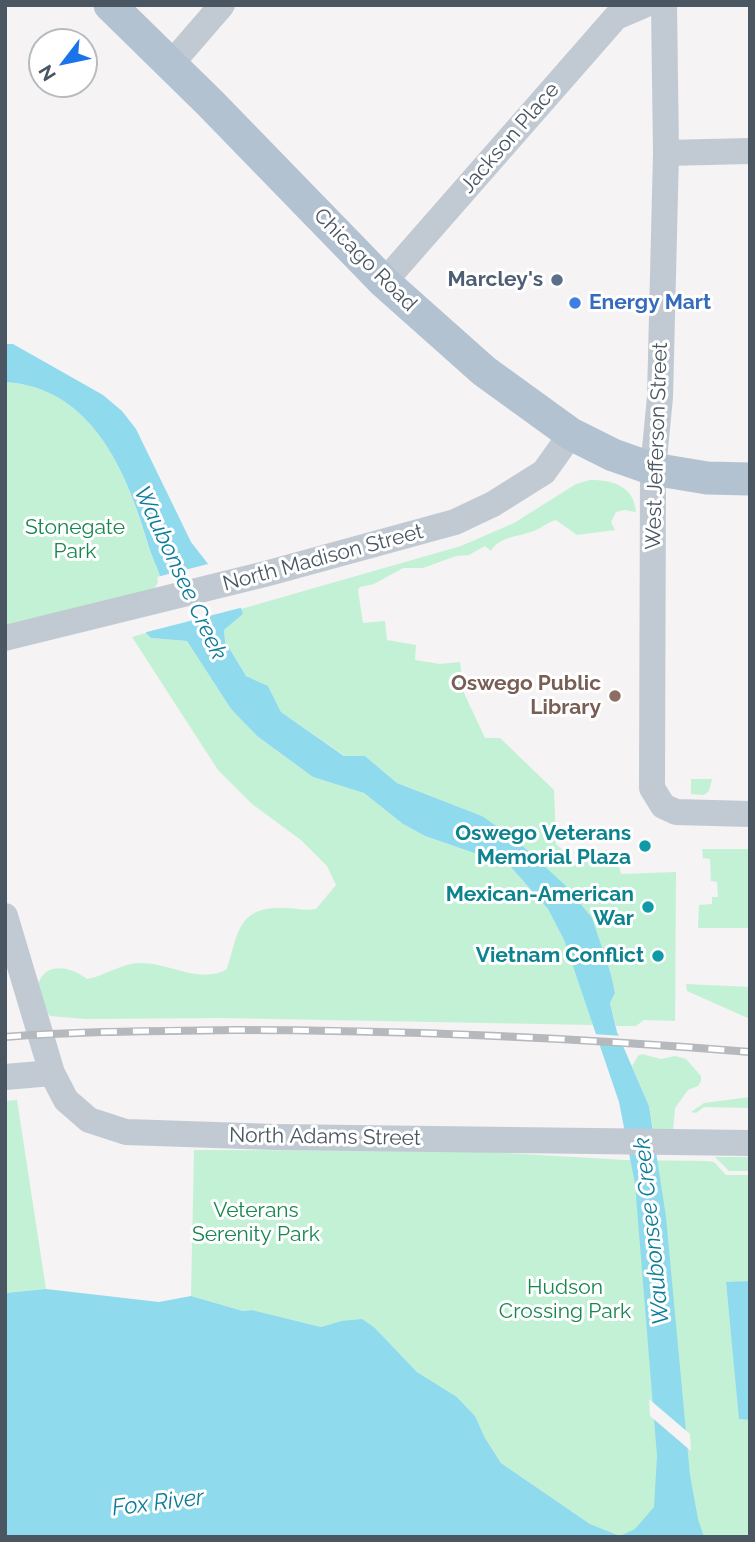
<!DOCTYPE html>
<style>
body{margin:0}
#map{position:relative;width:755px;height:1542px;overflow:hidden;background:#f5f3f3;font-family:Raleway,sans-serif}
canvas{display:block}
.frame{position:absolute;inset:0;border:7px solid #4a5661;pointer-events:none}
.north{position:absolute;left:28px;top:28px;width:70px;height:70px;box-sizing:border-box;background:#fff;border:2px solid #b7bbc0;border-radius:50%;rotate:238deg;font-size:19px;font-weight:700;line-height:28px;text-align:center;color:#4a5661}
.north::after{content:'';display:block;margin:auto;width:24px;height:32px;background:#1a73e8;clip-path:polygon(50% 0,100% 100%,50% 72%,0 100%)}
</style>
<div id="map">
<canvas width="755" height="1542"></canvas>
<div class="frame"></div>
<div class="north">N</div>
</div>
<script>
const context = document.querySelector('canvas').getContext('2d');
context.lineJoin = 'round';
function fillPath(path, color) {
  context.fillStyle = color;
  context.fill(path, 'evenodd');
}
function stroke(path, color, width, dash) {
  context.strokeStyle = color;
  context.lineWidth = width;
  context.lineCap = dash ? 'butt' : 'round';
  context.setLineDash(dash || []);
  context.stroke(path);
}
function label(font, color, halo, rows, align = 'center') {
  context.font = font + ' Raleway,sans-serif';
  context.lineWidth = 6;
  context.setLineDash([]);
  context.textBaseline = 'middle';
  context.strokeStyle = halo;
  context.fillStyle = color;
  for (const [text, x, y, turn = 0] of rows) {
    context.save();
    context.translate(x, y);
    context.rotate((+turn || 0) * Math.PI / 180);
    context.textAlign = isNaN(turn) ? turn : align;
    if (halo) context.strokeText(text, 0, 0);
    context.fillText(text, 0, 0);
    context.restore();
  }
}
const green = new Path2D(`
 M5 382C92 387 126 471 147 542 151 556 158 568 162 582L157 592 5 631Z
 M590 480C613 480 634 486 636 512L624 510 616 512 611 522 615 530 577 535 556 520C548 522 543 527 536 530 520 537 499 536 491 551L485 546 469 555 456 556 423 568H403L374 584 360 587 358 590 363 623 385 621 387 640 416 645 415 660 440 664 460 662 464 693 485 738H500L554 790 556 844 576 862H587L600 850H607L619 865 621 874 676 872 675 1021 644 1020 636 1026H616L610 1003 615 993 611 974 592 919 482 816 397 783 365 756H345L281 712 268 686 246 676 225 641 224 630 243 614 241 609 461 546 514 523 576 484Z
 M146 633 151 638 187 641 231 709 257 736 313 777 364 793 403 824 425 836 509 865 548 909 564 940 593 1025 221 1018 85 1019 50 1016C21 983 49 951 87 979 105 976 122 963 140 963 167 962 201 985 227 969 238 935 237 906 283 908 295 908 304 911 316 909L336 885 327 866 301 840 252 804 218 770 132 637Z
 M691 779H712L709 791 704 795 691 794Z
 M702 849H750V928H698L699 905 712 904V897H718L717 882 711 881 710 859 703 858Z
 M686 984 750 987V1019L687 991Z
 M642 1054 661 1059 675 1056 686 1059 701 1076V1081L698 1086 688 1090 675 1108 673 1132 653 1130 649 1106 632 1066 638 1056Z
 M750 1097V1108L704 1107 696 1113 691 1112 704 1103Z
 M17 1100 46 1289 5 1293V1101Z
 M194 1150 471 1151 625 1160 706 1161 714 1162 726 1175H750V1281L726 1283 740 1419 750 1420V1537H622L590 1524 501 1463 485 1438 475 1416 457 1397 417 1372 375 1328 341 1321 321 1327 252 1310 243 1311 191 1296Z
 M715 1157H750V1171H729Z`);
const water = new Path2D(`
 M5 344H13L103 395 122 411 136 429 191 542 240 605 243 614 224 630 225 641 246 676 268 686 281 712 344 756H365L397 783 482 816 516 840 566 886 592 918 611 974 615 993 610 1003 617 1032 649 1106 666 1217 690 1475 698 1519 704 1537H5V1293L46 1289 159 1302 191 1296 243 1311 252 1310 321 1327 341 1321 362 1319 375 1328 417 1372 457 1397 475 1416 485 1438 501 1463 590 1524 620 1536 635 1529 654 1507 657 1456 635 1184 619 1102 564 940 548 909 509 865 425 836 403 824 364 793 313 777 257 736 231 709 187 641 151 638 146 633 142 609 162 582C158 568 151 556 147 541 126 470 91 387 5 382Z
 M750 1281V1420L739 1419 726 1282Z`);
const pier = new Path2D(`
 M212 563 244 607 143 633 139 609 154 590 158 582 157 577Z
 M592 1034 623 1036 627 1046 596 1044Z
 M649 1399 690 1434 691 1451 650 1416Z`);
const minor = new Path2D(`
 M664 5 666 153 660 397 653 469 652 788 663 806 676 812 750 814
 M171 64 222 5
 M666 153 750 151
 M384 282 616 17 644 5
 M5 638 265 574 455 522 493 504 544 472 571 434
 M5 916 52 1073 66 1100 89 1120 126 1132 275 1137 750 1143
 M5 1077 52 1073`);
const major = new Path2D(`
 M110 5 210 103 384 282 484 371 571 434 613 455 653 469 707 478 750 479`);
const rail = new Path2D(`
 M5 1037C81 1031 158 1031 234 1030 406 1030 578 1038 750 1052`);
const markers = [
 [557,280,7,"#5c6f8a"],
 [575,303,7,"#3f7fe0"],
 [615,696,7,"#8d6e63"],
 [645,846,7,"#0f9aa8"],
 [648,907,7,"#0f9aa8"],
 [658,956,7,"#0f9aa8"]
];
const streetNames = [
 ["Jackson Place",510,138,-49],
 ["Chicago Road",365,260,45],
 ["West Jefferson Street",657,446,-88],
 ["North Madison Street",323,558,-15],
 ["North Adams Street",325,1137,1]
];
const serviceNames = [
 ["Marcley's",543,280]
];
const shopNames = [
 ["Energy Mart",589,303]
];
const parkNames = [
 ["Stonegate",75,528],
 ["Park",75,552],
 ["Veterans",256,1211],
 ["Serenity Park",256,1235],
 ["Hudson",565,1288],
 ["Crossing Park",565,1312]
];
const educationNames = [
 ["Oswego Public",601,684],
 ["Library",601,708]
];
const cultureNames = [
 ["Oswego Veterans",631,834],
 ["Memorial Plaza",631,858],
 ["Mexican-American",634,895],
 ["War",634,919],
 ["Vietnam Conflict",644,956]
];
const waterNames = [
 ["Waubonsee Creek",180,573,65],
 ["Waubonsee Creek",652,1231,-96],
 ["Fox River",158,1503,-7]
];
fillPath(green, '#c3f1d5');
fillPath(water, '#90daee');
fillPath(pier, '#f5f3f3');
stroke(minor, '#c1cad2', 26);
stroke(major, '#b3c2d1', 33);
stroke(rail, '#b5b8bd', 8);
stroke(rail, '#fff', 5, [16]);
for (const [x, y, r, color] of markers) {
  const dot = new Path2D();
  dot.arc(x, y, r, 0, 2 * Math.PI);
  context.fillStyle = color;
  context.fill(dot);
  stroke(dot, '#fff', 2.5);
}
label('21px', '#4a5661', '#fff', streetNames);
label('bold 21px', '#4e5e75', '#fff', serviceNames, 'right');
label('bold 21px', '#366cbe', '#fff', shopNames, 'left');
label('21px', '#17864f', '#fff', parkNames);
label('bold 21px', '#785e54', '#fff', educationNames, 'right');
label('bold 21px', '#0d838f', '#fff', cultureNames, 'right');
label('italic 23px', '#0c7c9b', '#fff', waterNames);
</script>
